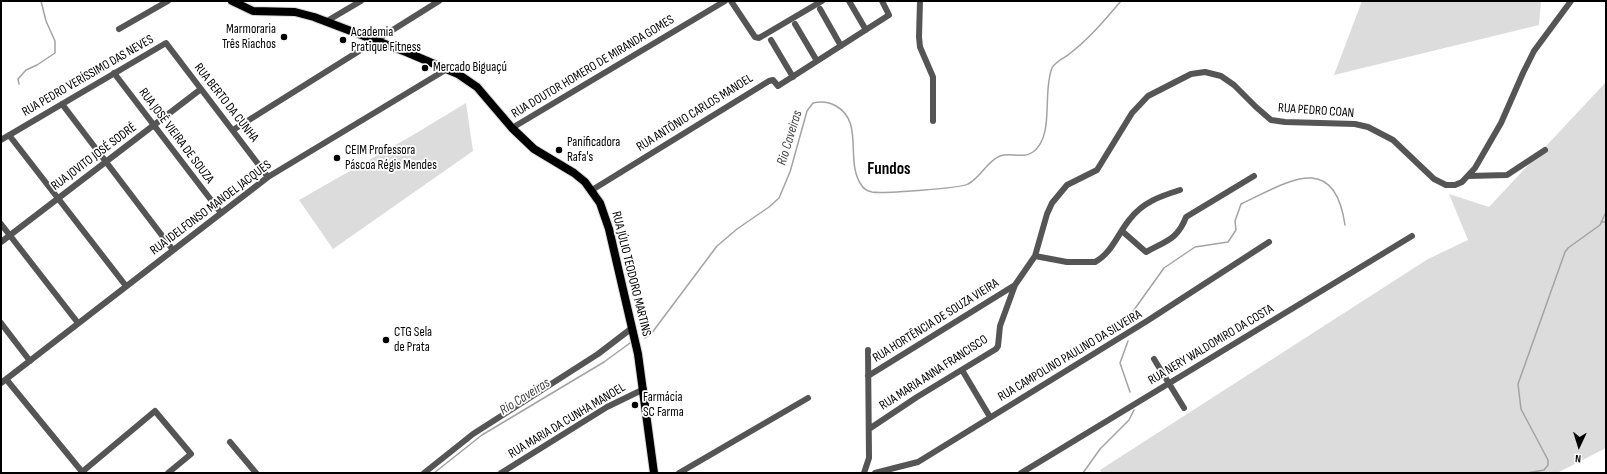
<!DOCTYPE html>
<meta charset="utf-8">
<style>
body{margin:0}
#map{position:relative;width:1607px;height:474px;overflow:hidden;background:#fff;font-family:"Sofia Sans Condensed",sans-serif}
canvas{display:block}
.frame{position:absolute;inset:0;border:2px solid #000;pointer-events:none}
.north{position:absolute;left:1559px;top:426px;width:40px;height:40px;-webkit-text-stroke:3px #fff;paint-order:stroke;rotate:184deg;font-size:11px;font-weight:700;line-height:16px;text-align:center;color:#000}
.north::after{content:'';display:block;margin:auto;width:14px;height:18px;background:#000;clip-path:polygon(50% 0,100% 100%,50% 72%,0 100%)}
</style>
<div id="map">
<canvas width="1607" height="474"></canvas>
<div class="frame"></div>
<div class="north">N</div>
</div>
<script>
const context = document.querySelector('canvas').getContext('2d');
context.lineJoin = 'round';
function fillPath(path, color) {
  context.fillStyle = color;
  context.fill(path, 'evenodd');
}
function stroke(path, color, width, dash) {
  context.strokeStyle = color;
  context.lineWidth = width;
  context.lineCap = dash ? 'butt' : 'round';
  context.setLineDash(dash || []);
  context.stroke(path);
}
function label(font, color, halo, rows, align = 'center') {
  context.font = font + ' "Sofia Sans Condensed",sans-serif';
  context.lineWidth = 3.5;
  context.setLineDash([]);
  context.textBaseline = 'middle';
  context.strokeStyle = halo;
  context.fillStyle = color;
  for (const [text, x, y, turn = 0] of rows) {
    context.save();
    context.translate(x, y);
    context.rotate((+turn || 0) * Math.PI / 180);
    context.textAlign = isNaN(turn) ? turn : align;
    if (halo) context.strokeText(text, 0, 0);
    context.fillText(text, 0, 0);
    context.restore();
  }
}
const green = new Path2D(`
 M1362 1H1541L1539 25 1334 75Z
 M1606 82V448L1557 473H1102L1100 470 1428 259 1468 240 1449 194 1489 207Z
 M466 103 473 151 333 249 299 200 413 135Z`);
const stream = new Path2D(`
 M19 84 18 79 26 70 37 65 55 53V41L46 21 41 1
 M1601 222H1606
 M1121 328 1164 268 1195 247 1228 242 1236 230 1235 221 1241 204C1286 183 1334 149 1345 225
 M645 338 651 334 717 246 737 229 769 207 779 198 790 172 807 111 813 103C822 101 829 102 836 106 865 122 844 162 862 186 864 189 868 191 872 192 882 194 962 188 968 184 981 177 987 161 1000 156 1010 152 1023 159 1033 152 1055 136 1042 92 1052 68 1054 63 1063 58 1068 55 1089 39 1104 21 1121 1
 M1128 341 1120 363 1130 392
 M434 473 482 435 604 362 630 343
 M1083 473 1100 449 1129 420 1134 410
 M1527 473 1544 470 1548 465V460L1521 409 1518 384 1565 252 1568 248 1600 225 1606 212`);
const minor = new Path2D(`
 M731 1 755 37 759 38 822 1
 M849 1 866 30
 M920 1 919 37 920 47 933 77V121
 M820 9 841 46
 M327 21 361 1
 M795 24 817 61
 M119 29 168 1
 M771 40 793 77
 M114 73 221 213
 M62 104 173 250
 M512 128 725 1
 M233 130 439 1
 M9 135 126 286
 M1 140 166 43 268 177
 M1469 176 1507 175 1545 150
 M592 190 769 81 773 80 778 86 889 15 882 1
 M1 224 78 323
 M1122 231 1146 252C1166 241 1178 239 1186 217L1254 176
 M1 242 201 89
 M1035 256 1067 262H1095C1112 253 1118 233 1130 219 1143 202 1161 196 1180 190
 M1 323 30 361
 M1154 359 1184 408
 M962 370 990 417
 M868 376 1015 285
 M6 379 83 473
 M1 383 268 177 447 69
 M869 429 917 397 996 349 998 346 1000 326 1015 285 1035 256 1047 214 1052 203 1067 185 1097 170 1132 113 1148 96 1191 74 1205 72 1221 76 1234 85 1256 107 1271 120 1285 122 1355 124 1368 127 1393 140 1434 179 1446 185H1455L1462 182 1475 168 1501 123 1523 73 1534 51 1571 1
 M230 442 256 473
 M82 472 155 411 191 454 168 473
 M424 473 473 434 598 354 632 328
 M501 473 607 407 644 389
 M679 473 808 398
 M864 473 869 458 868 350
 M875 473 918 462 1147 321 1269 242
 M1021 473 1412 236`);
const major = new Path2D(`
 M232 1 253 11 295 12 314 17 406 52 458 74 477 87 512 128 534 149 574 173 585 182 600 203 609 229 638 354 654 473`);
const markers = [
 [284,37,4,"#000"],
 [343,40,4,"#000"],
 [425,68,4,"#000"],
 [559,150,4,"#000"],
 [337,158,4,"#000"],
 [386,340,4,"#000"],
 [635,405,4,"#000"]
];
const poiNames = [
 ["Marmoraria",276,30,"right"],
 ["Três Riachos",276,45,"right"],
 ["Academia",351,33],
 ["Pratique Fitness",351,48],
 ["Mercado Biguaçú",433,68],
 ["Panificadora",567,143],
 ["Rafa's",567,158],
 ["CEIM Professora",345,151],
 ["Páscoa Régis Mendes",345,166],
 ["CTG Sela",394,333],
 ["de Prata",394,348],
 ["Farmácia",643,398],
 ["SC Farma",643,413]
];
const streetNames = [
 ["RUA DOUTOR HOMERO DE MIRANDA GOMES",593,67,-31],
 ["RUA PEDRO VERÍSSIMO DAS NEVES",88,76,-30],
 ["RUA BERTO DA CUNHA",226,103,52],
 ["RUA PEDRO COAN",1316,111,4],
 ["RUA ANTÔNIO CARLOS MANOEL",695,113,-32],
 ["RUA JOSÉ VIEIRA DE SOUZA",176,136,53],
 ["RUA JOVITO JOSÉ SODRÉ",94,157,-37],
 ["RUA IDELFONSO MANOEL JACQUES",211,208,-37],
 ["RUA JÚLIO TEODORO MARTINS",631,274,76],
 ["RUA HORTÊNCIA DE SOUZA VIEIRA",936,321,-32],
 ["RUA NERY WALDOMIRO DA COSTA",1211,345,-31],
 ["RUA CAMPOLINO PAULINO DA SILVEIRA",1070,356,-31],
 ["RUA MARIA ANNA FRANCISCO",934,373,-33],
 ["RUA MARIA DA CUNHA MANOEL",567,421,-31]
];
const waterNames = [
 ["Rio Caveiras",790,138,-73],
 ["Rio Caveiras",525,397,-32]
];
const districtNames = [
 ["Fundos",889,170]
];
fillPath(green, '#dcdcdc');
stroke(stream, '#a3a3a3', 1.5);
stroke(major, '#dbdbdb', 10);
stroke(minor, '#555', 6);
stroke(major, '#000', 8);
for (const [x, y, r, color] of markers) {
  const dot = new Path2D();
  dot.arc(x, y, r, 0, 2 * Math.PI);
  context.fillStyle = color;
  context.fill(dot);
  stroke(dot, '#fff', 1.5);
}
label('13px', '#000', '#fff', poiNames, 'left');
label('13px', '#000', '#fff', streetNames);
label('italic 14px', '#444', '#fff', waterNames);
label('bold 17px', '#000', '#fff', districtNames);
</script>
